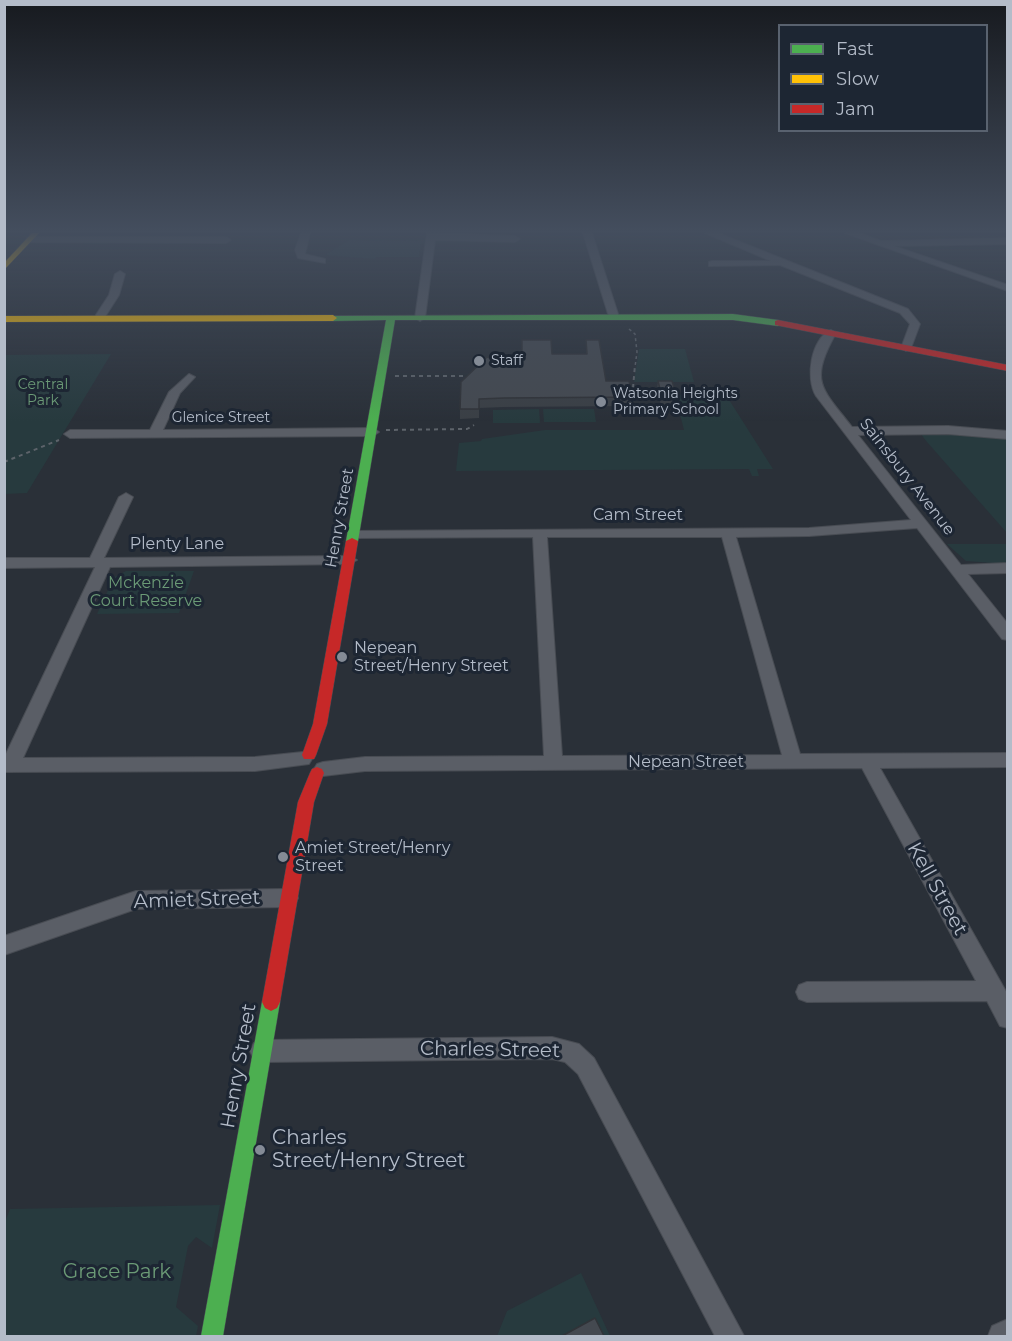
<!DOCTYPE html>
<style>
body{margin:0}
#map{position:relative;width:1012px;height:1341px;overflow:hidden;background:#2a3038;font-family:Montserrat,sans-serif}
canvas{display:block}
.frame{position:absolute;inset:0;border:6px solid #b4bcc9;pointer-events:none}
.legend{position:absolute;left:778px;top:24px;width:210px;height:108px;box-sizing:border-box;background:#1d2633;border:2px solid #59626f;margin:0;padding:8px 10px;list-style:none;font-size:18px;color:#b4bcc9}
.legend li{display:flex;align-items:center;gap:12px;height:30px}
.legend b{width:30px;border:2px solid #59626f}
</style>
<div id="map">
<canvas width="1012" height="1341"></canvas>
<div class="frame"></div>
<ul class="legend">
<li><b style="height:8px;background:#4caf50"></b>Fast</li>
<li><b style="height:8px;background:#ffc107"></b>Slow</li>
<li><b style="height:8px;background:#c62828"></b>Jam</li>
</ul>
</div>
<script>
const context = document.querySelector('canvas').getContext('2d');
context.lineJoin = 'round';
function fillPath(path, color) {
  context.fillStyle = color;
  context.fill(path, 'evenodd');
}
function stroke(path, color, width, dash) {
  context.strokeStyle = color;
  context.lineWidth = width;
  context.lineCap = dash ? 'butt' : 'round';
  context.setLineDash(dash || []);
  context.stroke(path);
}
function label(font, color, halo, rows, align = 'center') {
  context.font = font + ' Montserrat,sans-serif';
  context.lineWidth = 6;
  context.setLineDash([]);
  context.textBaseline = 'middle';
  context.strokeStyle = halo;
  context.fillStyle = color;
  for (const [text, x, y, turn = 0] of rows) {
    context.save();
    context.translate(x, y);
    context.rotate((+turn || 0) * Math.PI / 180);
    context.textAlign = isNaN(turn) ? turn : align;
    if (halo) context.strokeText(text, 0, 0);
    context.fillText(text, 0, 0);
    context.restore();
  }
}
const green = new Path2D(`
 M349 240 421 241 419 257H376L375 259 325 255Z
 M639 349H685L694 382H634Z
 M111 354 27 493 5 494V355Z
 M675 395H726L773 469H757L759 476H752L749 469 456 471 459 443 481 441 482 439 545 430H684Z
 M539 409 540 423H493V410Z
 M543 409H594L596 422H544Z
 M920 433 1007 438V533L927 442Z
 M947 544H1007V564L966 561Z
 M126 571H194L179 613 97 614 114 577Z
 M220 1205 212 1248 196 1237 188 1246 176 1307 198 1326 196 1336H5L4 1225 10 1209Z
 M581 1273 610 1336H497L507 1311Z`);
const pathFar1 = new Path2D(`
 M629 329 635 334 637 352 635 367`);
const path = new Path2D(`
 M395 376H464
 M633 388 635 365
 M386 430 467 429 474 425
 M4 462 59 440`);
const street = new Path2D(`
 M301 233H310L305 254 325 259V263L298 258 295 250Z
 M427 233 515 236 520 239 515 242 435 240 425 318 420 321 415 318Z
 M583 233H592L619 317 618 319 609 317Z
 M705 233H718L908 309 920 324 911 348 906 351 901 348 910 324 900 313 780 265 709 266V262L712 261H771Z
 M845 233H859L881 241 1008 238V244L894 246 1008 285V291Z
 M30 237H226L231 240 226 243 27 242V238Z
 M120 271 125 274 119 295 103 320H95L94 318 109 295 115 274Z
 M831 330 836 333C809 382 821 387 852 427L948 426 1008 431V439L948 434 858 435 961 565 1008 563V573L968 574 1008 624V640L1002 639 917 528 809 536 736 537 800 754 1008 753V767L880 768 1008 995V1028L1000 1026 987 1001 807 1002 799 999 796 992 799 985 807 982 976 981 862 768 365 771 323 776 317 774 314 769 317 764 323 762 365 757 544 756 533 537 355 538 348 534 350 531 809 528 911 520 816 396C805 378 811 338 831 330ZM547 537H722L782 755 562 756Z
 M189 374 195 377 180 393 163 430 373 428 379 432 373 436 70 438 64 434 70 430H150L169 392Z
 M126 493 133 497 104 558 350 556 357 560 350 564 110 567 23 758 255 757 303 752 309 754 312 759 309 764 255 771 4 772V758L95 567 4 568V558H90L119 497Z
 M288 889 295 892 298 898 295 904 288 907 136 909 4 955V936L136 891Z
 M552 1037 579 1044 594 1058 744 1336H715L578 1074 565 1062 552 1059 262 1062 254 1059 250 1051 254 1043 262 1040Z
 M1008 1319V1336H988L992 1326Z`);
const fast = new Path2D(`
 M733 314 778 320 782 323 778 326 733 320H395L358 541 352 544 346 541 386 320 333 321 329 318 330 316Z
 M271 993 277 996 280 1002 223 1336H201L262 1002 265 996Z`);
const slow = new Path2D(`
 M32 233H39L4 270V263Z
 M4 316 333 315 337 318 333 321 4 322Z`);
const jam = new Path2D(`
 M778 320 1008 365V371L775 325V321Z
 M352 538 358 541 327 724 316 755 314 759H304L302 755 313 724 346 541Z
 M317 767 322 769 324 773 314 802 280 1002 277 1008 271 1011 265 1008 262 1002 298 802 310 773 312 769Z`);
const wall = new Path2D(`
 M586 340 606 381 633 397 632 406 504 407 479 408V418L460 419V409L490 358 522 359 552 354H586Z
 M658 381 677 397 676 405H661L657 389Z`);
const building = new Path2D(`
 M522 340H551L552 354H587L586 340H599L606 381H629L633 397 504 398 479 399V409H460L461 382 487 357 490 358 495 353 522 359Z
 M658 381H672L677 397H662Z
 M595 1318 604 1336H562Z`);
const markers = [
 [479,361,6,"#848b96"],
 [601,402,6,"#848b96"],
 [342,657,6,"#848b96"],
 [283,857,6,"#848b96"],
 [260,1150,6,"#848b96"]
];
const farPoinames = [
 ["Staff",491,361],
 ["Watsonia Heights",613,394],
 ["Primary School",613,410]
];
const farParknames = [
 ["Central",43,385],
 ["Park",43,401]
];
const farStreetnames = [
 ["Glenice Street",221,418]
];
const streetNames = [
 ["Sainsbury Avenue",907,477,52],
 ["Cam Street",638,515],
 ["Henry Street",340,518,-80],
 ["Plenty Lane",177,544],
 ["Nepean Street",686,762]
];
const parkNames = [
 ["Mckenzie",146,583],
 ["Court Reserve",146,601]
];
const poiNames = [
 ["Nepean",354,648],
 ["Street/Henry Street",354,666],
 ["Amiet Street/Henry",295,848],
 ["Street",295,866]
];
const nearStreetnames = [
 ["Kell Street",937,889,61],
 ["Amiet Street",197,900,-2],
 ["Charles Street",490,1050,1],
 ["Henry Street",239,1066,-80]
];
const nearPoinames = [
 ["Charles",272,1138],
 ["Street/Henry Street",272,1161]
];
const nearParknames = [
 ["Grace Park",117,1272]
];
fillPath(green, '#273a3e');
stroke(street, '#484c53', 2);
stroke(fast, '#484c53', 1);
stroke(slow, '#484c53', 1);
stroke(jam, '#484c53', 1);
stroke(pathFar1, '#5d636a', 1.5, [3, 3]);
stroke(path, '#5d636a', 2, [4, 4]);
fillPath(street, '#5a5e66');
fillPath(fast, '#4caf50');
fillPath(slow, '#ffc107');
fillPath(jam, '#c62828');
fillPath(wall, '#3a3f45');
fillPath(building, '#444950');
stroke(building, '#303338', 1.5);
const sky = context.createLinearGradient(0, 0, 0, 421);
sky.addColorStop(0, '#171a1f');
sky.addColorStop(0.55, '#444e5e');
sky.addColorStop(1, '#444e5e00');
context.fillStyle = sky;
context.fillRect(0, 0, 1012, 421);
for (const [x, y, r, color] of markers) {
  const dot = new Path2D();
  dot.arc(x, y, r, 0, 2 * Math.PI);
  context.fillStyle = color;
  context.fill(dot);
  stroke(dot, '#1d2633', 2);
}
label('14px', '#b4bcc9', '#1d2633', farPoinames, 'left');
label('14px', '#6b9a76', '#1d2633', farParknames);
label('14px', '#b4bcc9', '#1d2633', farStreetnames);
label('16px', '#b4bcc9', '#1d2633', streetNames);
label('16px', '#6b9a76', '#1d2633', parkNames);
label('16px', '#b4bcc9', '#1d2633', poiNames, 'left');
label('20px', '#b4bcc9', '#1d2633', nearStreetnames);
label('20px', '#b4bcc9', '#1d2633', nearPoinames, 'left');
label('20px', '#6b9a76', '#1d2633', nearParknames);
</script>
